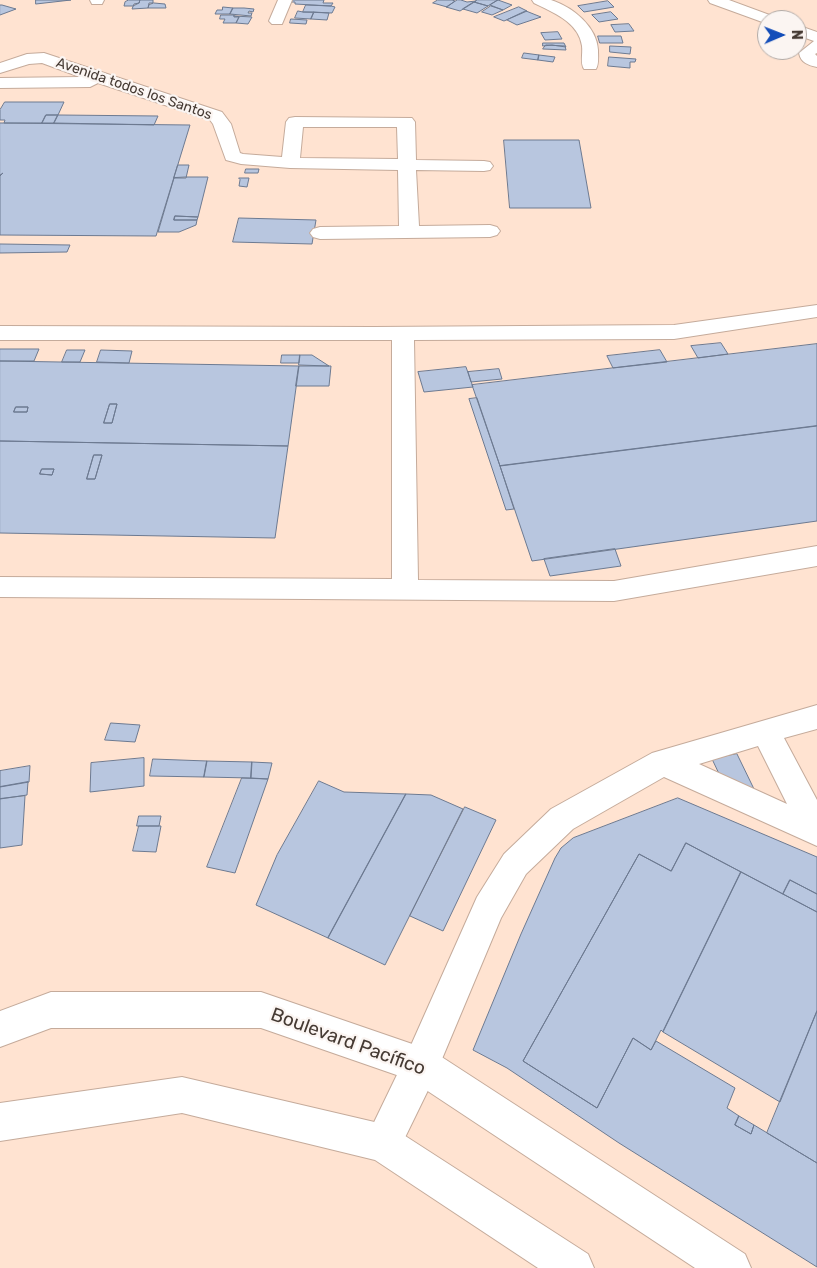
<!DOCTYPE html>
<meta charset="utf-8">
<style>
body{margin:0}
#map{position:relative;width:817px;height:1268px;overflow:hidden;background:#ffe3d1;font-family:Rubik,sans-serif}
canvas{display:block}
.north{position:absolute;left:757px;top:10px;width:50px;height:50px;box-sizing:border-box;background:#fbf5f2;border:1px solid #b2aaa6;border-radius:50%;rotate:89deg;font-size:14px;font-weight:700;line-height:20px;text-align:center;color:#453a33}
.north::after{content:'';display:block;margin:auto;width:18px;height:22px;background:#134db9;clip-path:polygon(50% 0,100% 100%,50% 72%,0 100%)}
</style>
<div id="map">
<canvas width="817" height="1268"></canvas>
<div class="north">N</div>
</div>
<script>
const context = document.querySelector('canvas').getContext('2d');
context.lineJoin = 'round';
function fillPath(path, color) {
  context.fillStyle = color;
  context.fill(path, 'evenodd');
}
function stroke(path, color, width, dash) {
  context.strokeStyle = color;
  context.lineWidth = width;
  context.lineCap = dash ? 'butt' : 'round';
  context.setLineDash(dash || []);
  context.stroke(path);
}
function label(font, color, halo, rows, align = 'center') {
  context.font = font + ' Rubik,sans-serif';
  context.lineWidth = 4.5;
  context.setLineDash([]);
  context.textBaseline = 'middle';
  context.strokeStyle = halo;
  context.fillStyle = color;
  for (const [text, x, y, turn = 0] of rows) {
    context.save();
    context.translate(x, y);
    context.rotate((+turn || 0) * Math.PI / 180);
    context.textAlign = isNaN(turn) ? turn : align;
    if (halo) context.strokeText(text, 0, 0);
    context.fillText(text, 0, 0);
    context.restore();
  }
}
const building = new Path2D(`
 M36 0H71L36 4Z
 M129 0H140L139 3 133 6H124L125 2Z
 M140 0H153V3H149L148 8 132 9 134 4 139 3Z
 M289 0H324L323 3H333L331 6 295 4V2H288Z
 M438 0H452L455 1 447 7 433 3Z
 M461 0 467 2 476 1 460 11 446 7 457 0Z
 M498 0 488 6 474 2 477 0Z
 M498 0 512 5 503 10 490 5Z
 M608 1 614 7 584 12 578 6Z
 M474 2 488 6 477 13 463 9Z
 M154 3 165 4 166 8H148L149 5Z
 M0 5H2L16 9 0 15Z
 M306 5 331 6 335 7 332 13 303 12Z
 M491 6 503 10 492 15 482 12Z
 M223 7 233 8 230 14H215L217 10H222Z
 M519 7 527 11 504 21 494 17Z
 M233 8H244L254 9 253 12 249 11 248 13H252L251 16 230 14Z
 M298 11 303 12H314L311 19 295 18Z
 M526 11 541 17 517 25 507 20Z
 M314 12 329 13 327 20 311 19Z
 M611 12 618 19 599 22 592 15Z
 M221 15H234V17H239L236 23H223L225 19H220Z
 M234 16 252 17 248 24 236 23 239 17Z
 M291 19 307 20 306 24 290 23Z
 M629 24 634 31 615 32 611 25Z
 M558 32 562 39 545 40 541 33Z
 M598 36H621L623 43H600Z
 M543 43H564L566 47 552 45 543 46Z
 M546 45 565 46 566 50 543 49Z
 M610 46 631 47 630 54 610 52Z
 M524 53 539 55 538 60 522 58Z
 M539 55 555 57 553 62 538 60Z
 M609 57 636 59 635 62H630V68L608 66Z
 M5 102H64L58 115H46L42 123H4L5 120H0V110Z
 M46 115H58L54 123H42Z
 M58 115 158 116 154 125 54 123Z
 M0 123 190 125 156 236 0 235V176L3 173 0 175Z
 M504 140H579L591 208H510Z
 M178 165H189L186 178H174Z
 M246 169H259L258 173H245Z
 M186 177H208L198 217 175 216 174 220H197L196 225 179 232H158L174 178Z
 M239 178H249L247 187 239 186 240 180Z
 M175 216 198 217 197 220H174Z
 M239 218 316 220 312 244 233 242Z
 M0 244 70 245 67 252 0 253Z
 M721 343 728 354 698 358 691 346Z
 M817 344V426L500 466 472 385Z
 M0 349H39L34 361H0Z
 M67 350H85L80 362H62Z
 M101 350 132 351 129 363 97 362Z
 M660 350 667 362 613 368 607 356Z
 M282 355H300L299 363H281Z
 M300 355H312L329 366 299 365Z
 M0 361 299 366 288 446 0 441ZM110 404H117L112 423H104ZM16 407H28L27 412H14Z
 M299 366H331L329 386H296Z
 M466 367 473 387 424 392 418 372Z
 M499 369 502 379 471 382 468 372Z
 M477 398 500 466 514 509 506 510 469 399Z
 M110 404H117L112 423H104Z
 M16 407H28L27 412H14Z
 M817 426V521L532 561 500 466Z
 M0 441 288 446 275 538 0 533ZM94 455H102L95 479H87ZM42 469H54L52 475 40 474Z
 M94 455H102L95 479H87Z
 M42 469H54L52 475 40 474Z
 M615 549 621 566 550 576 544 559Z
 M111 723 140 725 135 742 105 740Z
 M737 754 754 789 722 780 712 759Z
 M144 758V786L90 792 91 763Z
 M153 759 207 761 204 777 150 776Z
 M207 761 252 762 251 778 204 777Z
 M252 762 272 763 268 779 251 778Z
 M30 766 29 782 0 787V771Z
 M242 778 268 779 235 873 207 867Z
 M319 781 344 792 406 794 328 938 256 905 277 855Z
 M28 782 27 795 0 799V787Z
 M406 794 431 795 463 809 385 965 328 938Z
 M25 796 22 845 0 848V799Z
 M678 798 817 857V894L790 880 783 894 686 843 671 871 639 854 523 1061 597 1108 633 1038 651 1050 656 1041 735 1088 727 1108 739 1116 735 1125 751 1134 754 1125 817 1163V1267L619 1143 507 1068 473 1050 521 934 555 858 561 848 573 838Z
 M465 807 496 820 443 931 410 916Z
 M139 816H161L159 826H137Z
 M139 826H161L156 852 133 851Z
 M686 843 741 872 663 1032 661 1030 651 1050 633 1038 597 1108 523 1061 639 854 671 871Z
 M741 872 817 912V1011L780 1102 663 1032Z
 M790 880 817 894V912L783 894Z
 M817 1011V1163L767 1133Z
 M739 1116 754 1125 751 1134 735 1125Z`);
const minor = new Path2D(`
 M90 0H104L102 4H92Z
 M278 0H292L282 24H272L269 21Z
 M532 0C538 0 546 0 551 0 573 7 597 27 598 50 598 57 599 64 596 69H584C580 63 583 54 582 46 579 22 552 12 534 3Z
 M708 0H729L775 17 778 20H767V24L765 23 710 3Z
 M797 25 817 32V53L815 54 817 56V67C808 65 801 63 799 53L814 41 797 35Z
 M44 53 222 112 231 124 240 153 243 154 282 157 286 122 289 118 295 117 412 118 415 122 416 160 484 161 490 162 493 166 490 170 484 171 416 170 419 226 490 225 497 227 500 231 497 235 490 237 320 239 313 237 310 233 313 229 320 227 399 226 398 170 290 168 241 164 226 160 213 124 210 120 98 83 90 87 0 88V78L80 77 42 63 29 64 0 73V63L27 54ZM303 127H397L398 159 300 158Z
 M817 305V317L674 339 414 340 418 580 614 581 817 546V566L614 601 0 597V577L392 579V340H0V326L374 327 674 325Z
 M817 705V729L784 738 817 800V846L664 777 573 829 526 874 501 918 434 1078 396 1156 383 1162 370 1156 364 1143 408 1052 477 897 504 854 551 809 652 753ZM758 746 787 804 699 764Z`);
const major = new Path2D(`
 M51 992H261L421 1047 434 1052 745 1254 751 1268H695L411 1080 261 1028H51L0 1047V1011Z
 M182 1077 383 1124 396 1130 588 1254 594 1268H538L375 1160 182 1113 0 1141V1103Z`);
const farStreetnames = [
 ["Avenida todos los Santos",134,89,19]
];
const nearStreetnames = [
 ["Boulevard Pacífico",348,1042,20]
];
fillPath(building, '#b8c6df');
stroke(building, '#6d7a91', 1);
stroke(minor, '#c5ab9b', 2);
stroke(major, '#c5ab9b', 2);
fillPath(minor, '#fff');
fillPath(major, '#fff');
label('14px', '#453a33', '#fbf5f2', farStreetnames);
label('19px', '#453a33', '#fbf5f2', nearStreetnames);
</script>
